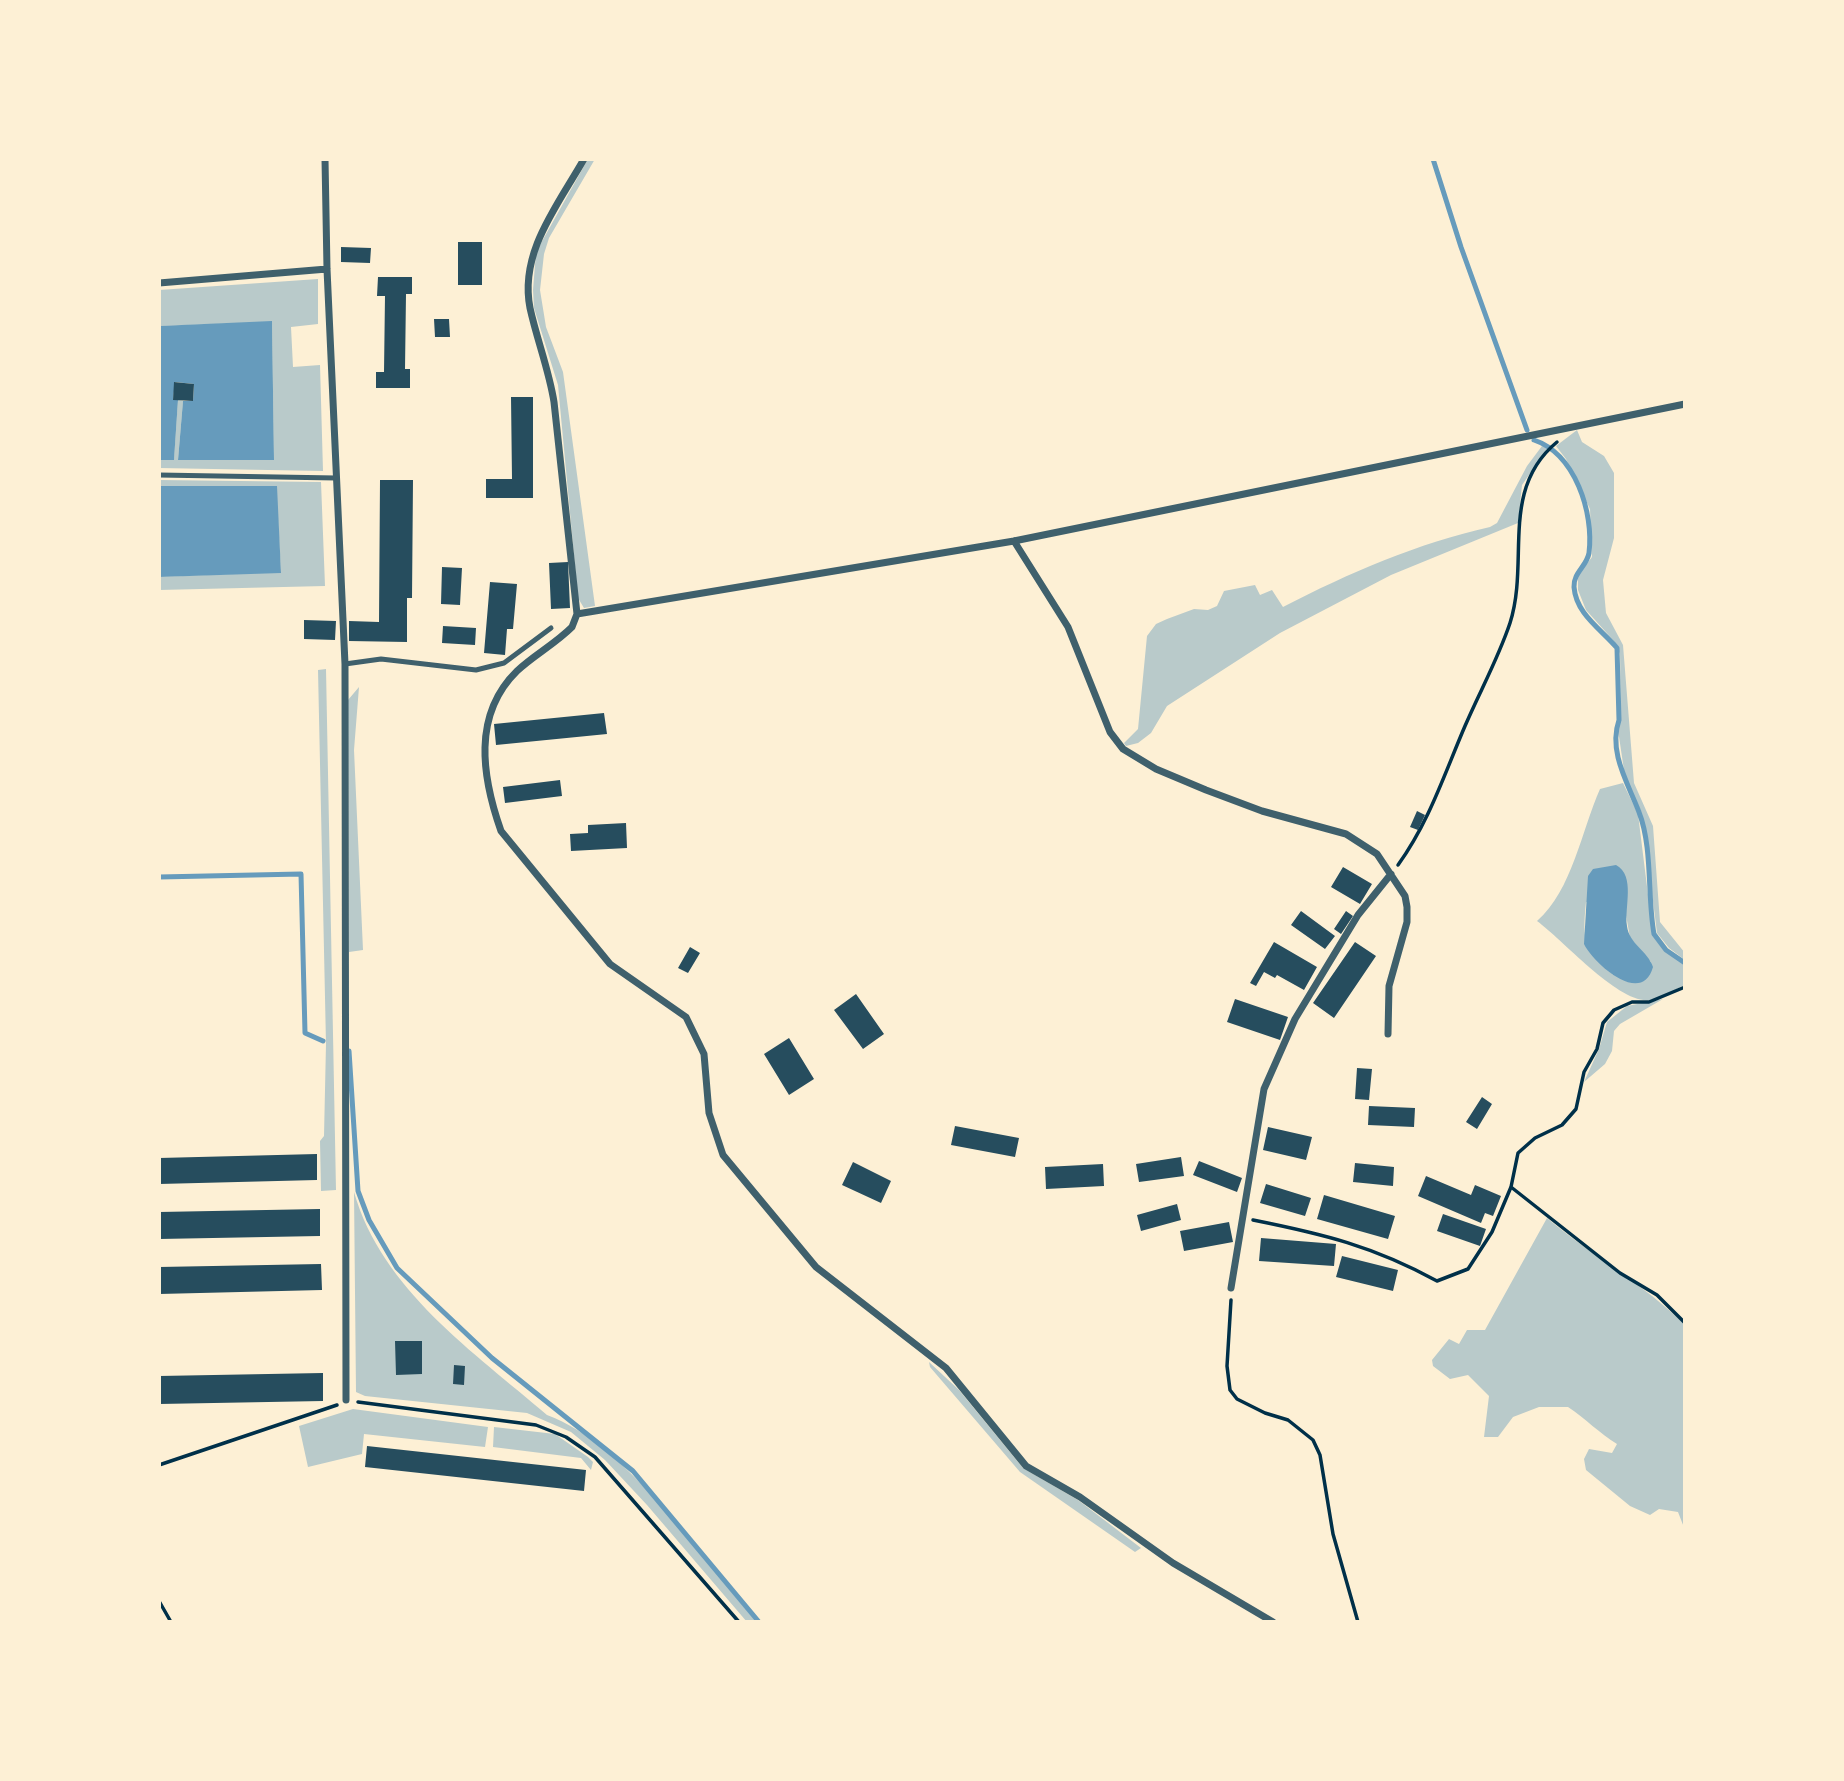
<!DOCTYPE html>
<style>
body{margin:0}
#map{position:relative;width:1844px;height:1781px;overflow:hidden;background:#fdf0d5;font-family:"Open Sans",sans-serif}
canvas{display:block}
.frame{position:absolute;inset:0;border:161px solid #fdf0d5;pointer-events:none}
</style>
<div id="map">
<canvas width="1844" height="1781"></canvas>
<div class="frame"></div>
</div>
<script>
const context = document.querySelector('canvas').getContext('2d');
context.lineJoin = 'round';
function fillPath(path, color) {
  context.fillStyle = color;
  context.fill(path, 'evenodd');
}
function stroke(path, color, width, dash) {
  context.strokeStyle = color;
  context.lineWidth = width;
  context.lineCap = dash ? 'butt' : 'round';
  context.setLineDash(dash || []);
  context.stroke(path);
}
const green = new Path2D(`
 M588 159H595L549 238 544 254 540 290 546 327 563 372 595 606 584 608 578 598 558 385 534 308 533 290 536 252Z
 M318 279V324L291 327 293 367 320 365 323 471 159 468V460L174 459 178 400 183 401 178 460H274L272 322 159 326V290Z
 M1577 430 1582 442 1604 456 1614 473V538L1603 580 1606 613 1623 645 1634 783 1653 826 1660 922 1685 953V960L1669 948 1657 933 1642 813 1625 777 1618 730 1621 717 1620 654 1614 641 1586 610 1578 590V575L1592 557 1590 509 1566 459 1556 446Z
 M1542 446 1548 448 1522 485 1518 523 1391 575 1280 633 1167 706 1151 733 1138 743 1126 746 1124 743 1138 729 1147 636 1156 624 1167 619 1194 609 1208 610 1217 606 1224 591 1255 585 1260 595 1272 590 1283 607C1349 573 1418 543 1490 527L1497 523 1527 466Z
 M159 480 321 482 325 586 159 590V577L281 572 276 486H159Z
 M326 669 336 1190 321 1191 320 1141 324 1136 326 1044 318 670Z
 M359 687 354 750 363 950 349 952 348 700Z
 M1623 783 1638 814 1653 935 1665 951 1685 965V985C1673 990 1662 998 1650 1000 1620 1005 1563 940 1537 921 1572 891 1582 829 1600 789ZM1586 902 1626 915 1630 938 1651 962 1613 975C1584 947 1582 943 1586 902Z
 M1663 999 1620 1024 1614 1031 1612 1051 1605 1064 1584 1082 1599 1049 1607 1022 1627 1006Z
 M354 1192C382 1290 474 1352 547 1415 628 1445 700 1557 757 1622H747L647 1505 605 1460 571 1432 527 1413 365 1396 356 1392Z
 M1547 1218C1592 1256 1644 1284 1685 1325V1530L1678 1512 1659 1509 1650 1515 1630 1506 1586 1470 1584 1459 1589 1449 1612 1453 1617 1444C1599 1433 1586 1419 1568 1407H1539L1513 1417 1498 1437H1484L1489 1396 1468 1375 1450 1379 1433 1366 1432 1360 1449 1339 1459 1344 1467 1330H1485Z
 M929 1362 959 1390 1023 1468 1078 1500 1141 1548 1135 1552 1020 1472 930 1367Z
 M353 1409 488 1427 485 1447 364 1434 362 1454 308 1467 299 1426Z
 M494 1427 555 1434 588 1457 593 1462 591 1470 581 1458 493 1447Z`);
const water = new Path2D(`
 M272 321 274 460H178L183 401H193L194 384 175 382 173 400H178L174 460H159V326Z
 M159 486H277L281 573 159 577Z
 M1616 865C1636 876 1624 907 1627 926 1629 944 1648 951 1653 967 1642 1007 1593 963 1584 944L1588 876 1593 869Z`);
const stream = new Path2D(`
 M1433 159 1461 247 1527 430
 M1534 440C1575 454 1594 512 1589 553 1587 566 1573 573 1574 587 1576 614 1601 629 1617 648L1619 720C1608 752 1628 783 1639 812 1653 849 1647 895 1654 934L1666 950 1685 963
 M159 877 301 874 305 1033 323 1041
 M349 1051 358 1191 369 1220 397 1268 492 1358 633 1471 759 1622`);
const building = new Path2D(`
 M458 242H482V285H458Z
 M341 247 371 248 370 263 341 262Z
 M378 277H412V294H406L405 369H410V388H376V372H384L385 296H377Z
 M434 319H449L450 337H435Z
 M174 382 194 384 193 401 173 400Z
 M511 397H533V498H486V479H512Z
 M380 480H413L412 598H407V642L349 641V621L379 622Z
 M568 562 570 608 551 609 549 563Z
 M442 567 462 568 460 605 441 604Z
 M490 582 517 584 513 629H507L505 655 484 653Z
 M304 620 336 621 335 640 304 639Z
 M443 626 476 628 475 645 442 643Z
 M604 713 607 734 496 745 494 724Z
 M560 780 562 796 505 803 503 787Z
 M1417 811 1425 815 1418 830 1410 827Z
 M626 823 627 848 571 851 570 834 588 833V825Z
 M1343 867 1372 884 1360 904 1331 887Z
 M1301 911 1335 936 1325 949 1291 925Z
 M1346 911 1353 916 1341 934 1334 929Z
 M1274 942 1317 967 1304 990 1277 975 1275 978 1264 972 1256 986 1250 983Z
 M1355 942 1376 956 1334 1018 1313 1003Z
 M690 947 700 953 688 973 678 968Z
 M856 994 884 1034 863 1049 834 1010Z
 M1235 999 1288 1017 1280 1040 1227 1022Z
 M789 1038 814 1079 789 1095 764 1054Z
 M1357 1068 1372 1069 1369 1100 1355 1099Z
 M1482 1097 1492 1104 1477 1129 1466 1122Z
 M1369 1106 1415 1108 1414 1127 1368 1125Z
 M955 1126 1019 1138 1015 1157 951 1145Z
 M1268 1127 1312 1137 1306 1160 1263 1150Z
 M317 1154V1180L159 1184V1158Z
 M1181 1157 1184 1176 1139 1182 1136 1164Z
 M1199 1161 1242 1178 1237 1192 1193 1175Z
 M853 1162 891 1181 881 1203 842 1185Z
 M1355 1163 1394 1167 1393 1186 1353 1182Z
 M1103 1164 1104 1186 1046 1189 1045 1167Z
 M1426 1176 1471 1195 1475 1185 1501 1196 1493 1216 1485 1213 1481 1223 1418 1196Z
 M1266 1184 1311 1198 1305 1216 1260 1203Z
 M1324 1195 1395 1216 1388 1239 1317 1219Z
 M1177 1204 1181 1220 1141 1231 1137 1215Z
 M320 1209V1236L159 1239V1212Z
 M1443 1214 1486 1229 1480 1246 1437 1231Z
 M1229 1222 1233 1242 1184 1251 1180 1231Z
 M1261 1238 1336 1244 1334 1266 1259 1261Z
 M1342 1256 1398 1270 1393 1291 1336 1277Z
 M321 1264 322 1290 159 1294V1267Z
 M395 1341H422V1374L396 1375Z
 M454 1365 465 1366 464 1385 453 1384Z
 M323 1373V1401L159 1404V1376Z
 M367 1446 586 1470 584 1491 365 1467Z`);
const path = new Path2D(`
 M1398 865C1429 822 1444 775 1465 726 1480 691 1498 659 1510 623 1530 561 1499 490 1557 442
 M1511 1187 1620 1273 1657 1295 1685 1323
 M1253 1220C1323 1234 1373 1246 1437 1281L1468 1269 1492 1232 1511 1187 1518 1153 1535 1138 1562 1125 1576 1109 1584 1072 1597 1049 1603 1023 1614 1010 1632 1002H1649L1685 987
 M1231 1300 1227 1366 1230 1390 1237 1399 1265 1413 1288 1420 1313 1440 1320 1455 1333 1534 1358 1622
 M358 1402 536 1425 566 1437 595 1457 739 1622
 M159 1465 337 1405
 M159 1601 171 1622`);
const service = new Path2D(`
 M159 475 336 478
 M345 664 381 659 476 670 504 663 551 628`);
const minor = new Path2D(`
 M325 159 327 269 345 664 346 1400
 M584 159C558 205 519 252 530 308 537 340 549 370 554 402L577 614 572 627C555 644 534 655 517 671 472 715 482 777 501 831L610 964 686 1017 704 1054 709 1113 723 1155 816 1267 946 1368 1026 1466 1080 1497 1173 1563 1273 1622
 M159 283 327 269
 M1014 541 1068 627 1110 732 1123 749 1156 769 1206 790 1262 811 1346 834 1377 854 1405 896 1407 907V922L1389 986 1388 1034
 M577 614 1014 541 1685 404
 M1231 1288 1264 1089 1295 1019 1358 915 1391 874`);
fillPath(green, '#b9caca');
fillPath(water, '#669bbc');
stroke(stream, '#669bbc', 5);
fillPath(building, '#264d5e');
stroke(path, '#003049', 3.5);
stroke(service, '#3f606c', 5);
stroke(minor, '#3f606c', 7);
</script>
